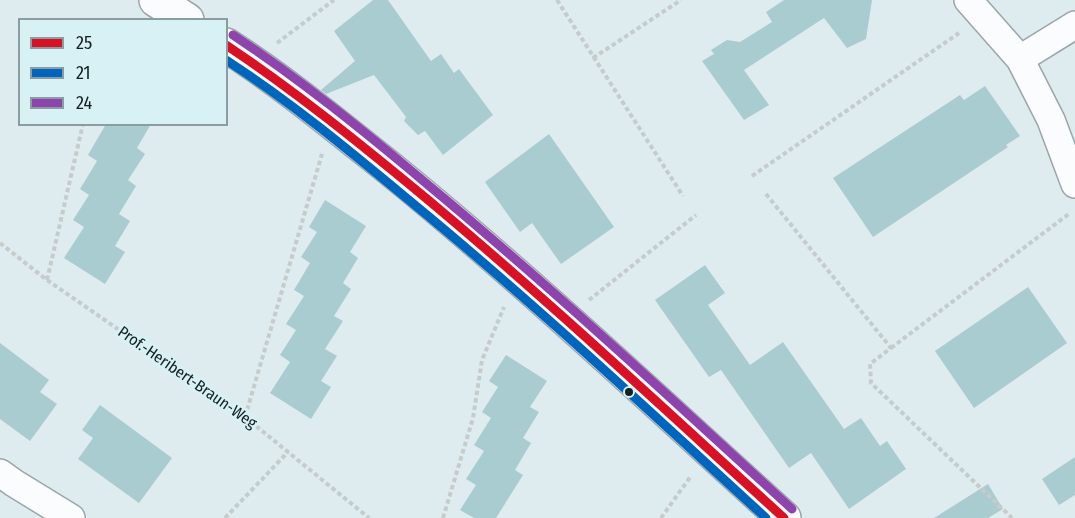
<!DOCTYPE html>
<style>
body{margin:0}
#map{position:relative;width:1075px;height:518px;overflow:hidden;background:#deecef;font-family:"Fira Sans Condensed",sans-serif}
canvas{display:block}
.legend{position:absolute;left:18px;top:18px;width:210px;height:108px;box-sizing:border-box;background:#d8f1f5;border:2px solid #8a9da0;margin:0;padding:8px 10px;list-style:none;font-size:18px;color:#151f20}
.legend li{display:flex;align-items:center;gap:12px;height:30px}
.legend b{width:30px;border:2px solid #8a9da0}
</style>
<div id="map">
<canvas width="1075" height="518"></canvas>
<ul class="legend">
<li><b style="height:8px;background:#d91125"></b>25</li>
<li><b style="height:8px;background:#0065bd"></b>21</li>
<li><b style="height:8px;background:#8e44ad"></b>24</li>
</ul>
</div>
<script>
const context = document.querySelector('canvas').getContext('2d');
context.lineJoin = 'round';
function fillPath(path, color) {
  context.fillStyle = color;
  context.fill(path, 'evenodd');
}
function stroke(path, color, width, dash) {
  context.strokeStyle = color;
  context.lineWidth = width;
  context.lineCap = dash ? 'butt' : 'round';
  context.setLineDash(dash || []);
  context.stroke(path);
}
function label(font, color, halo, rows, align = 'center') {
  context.font = font + ' "Fira Sans Condensed",sans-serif';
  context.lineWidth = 6;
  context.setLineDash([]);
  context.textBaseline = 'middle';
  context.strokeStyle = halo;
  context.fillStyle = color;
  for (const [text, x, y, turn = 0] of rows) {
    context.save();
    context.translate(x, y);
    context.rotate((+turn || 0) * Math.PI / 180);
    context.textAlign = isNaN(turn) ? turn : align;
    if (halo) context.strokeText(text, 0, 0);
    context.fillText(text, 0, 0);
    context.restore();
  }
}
const building = new Path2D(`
 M373 0H388L431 61 441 54 454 73 459 69 493 115 443 155 425 131 418 135 404 121 406 117 374 75 326 94 321 90 355 61 334 31Z
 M784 0H872L866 39 847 48 824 18 744 70 769 105 744 120 702 61 714 54 711 50 727 40 740 42 772 22 766 12Z
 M985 86 1020 136 1006 145 1008 147 873 237 833 178 960 95 964 100Z
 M106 124H151L137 148 145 154 128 180 136 186 119 214 130 221 115 246 125 252 105 284 64 258 84 227 73 220 89 195 80 189 97 161 88 155Z
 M549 134 614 227 561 264 532 223 520 232 485 182Z
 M325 200 366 226 350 252 358 258 343 283 351 289 334 316 343 321 325 349 337 356 321 381 331 387 311 419 270 393 290 362 280 355 296 330 286 324 304 296 294 290 310 263 301 257 317 232 309 227Z
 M705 265 725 293 708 305 750 365 783 342 844 429 861 418 880 446 887 441 906 469 849 509 811 453 789 468 721 370 709 377 655 300Z
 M1028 287 1067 343 974 408 935 351Z
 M0 343 49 380 40 392 57 404 30 441 0 419Z
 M506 355 547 381 530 407 539 412 523 438 531 443 515 470 523 475 496 518H474L460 510 476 485 466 479 484 451 474 445 491 418 482 412 498 387 489 381Z
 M100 405 172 458 139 503 78 459 93 438 82 430Z
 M1075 457V495L1059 505 1042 479Z
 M988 484 1003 509 988 518H934Z`);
const path = new Path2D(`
 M557 0 683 196
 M277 43 334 0
 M593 58 681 0
 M752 176 959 33
 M766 194 891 348 870 364 871 383 1012 518
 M0 243 47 280 245 417 369 518
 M47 280 83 124
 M589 300 696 215
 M891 348 1070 213
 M245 417 322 154
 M225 518 288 452
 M443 518 473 418 482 360 504 307
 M661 518 691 476`);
const street = new Path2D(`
 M968 0 1020 59
 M1075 25 1020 59 1051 120 1075 184
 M0 473 14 483 71 518`);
const secondary = new Path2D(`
 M156 0 187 20
 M226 45C285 83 339 128 393 171 528 281 655 401 784 518`);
const bus1 = new Path2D(`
 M226 45C295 91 358 142 421 194 546 298 664 409 784 518`);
const bus2 = new Path2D(`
 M226 60C291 102 351 152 410 201 533 302 649 411 766 518`);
const bus3 = new Path2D(`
 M233 35C301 80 364 131 427 184 552 288 672 399 792 509`);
const markers = [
 [629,392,5,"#151f20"]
];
const streetNames = [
 ["Prof.-Heribert-Braun-Weg",187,378,35]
];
fillPath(building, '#a9ccd1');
stroke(street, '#9ba6a8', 30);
stroke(secondary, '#9ba6a8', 36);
stroke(path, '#c6cbcb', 4, [4.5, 3]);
stroke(street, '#fafcfd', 27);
stroke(secondary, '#fafcfd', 33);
stroke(bus1, '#d91125', 9);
stroke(bus2, '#0065bd', 9);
stroke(bus3, '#8e44ad', 9);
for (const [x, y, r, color] of markers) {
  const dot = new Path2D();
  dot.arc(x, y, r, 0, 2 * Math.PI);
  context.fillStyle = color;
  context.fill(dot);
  stroke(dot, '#d8f1f5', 2);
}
label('16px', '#151f20', '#d8f1f5', streetNames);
</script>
